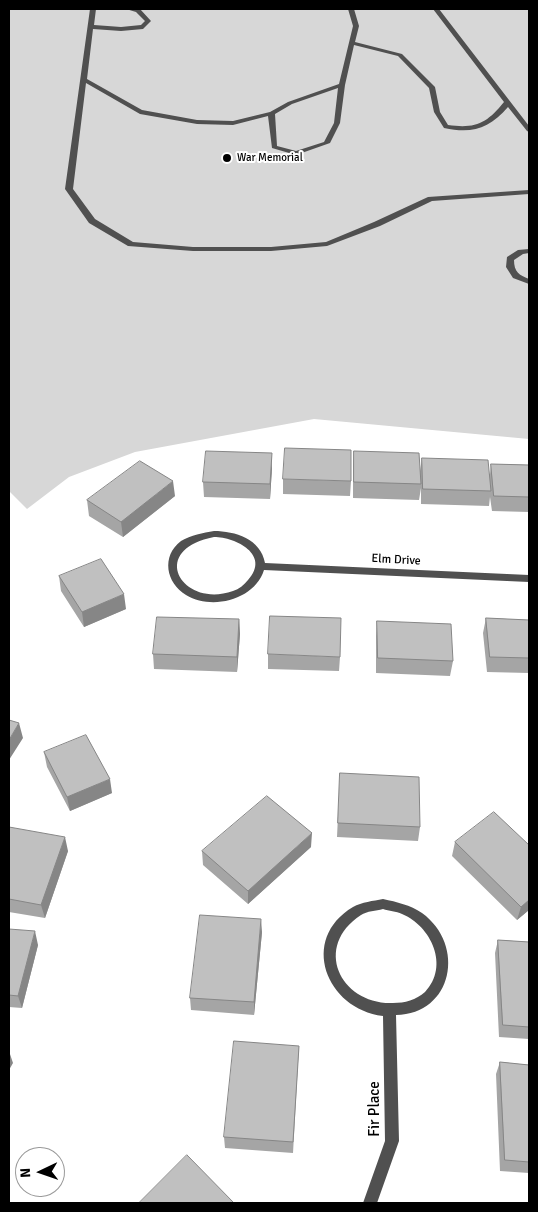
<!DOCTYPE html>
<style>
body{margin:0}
#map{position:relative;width:538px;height:1212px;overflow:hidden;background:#fff;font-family:Signika,sans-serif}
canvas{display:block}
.frame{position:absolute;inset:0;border:10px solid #000;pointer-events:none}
.north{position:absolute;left:15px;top:1147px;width:50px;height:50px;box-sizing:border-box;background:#fff;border:1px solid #999;border-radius:50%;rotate:267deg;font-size:14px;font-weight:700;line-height:20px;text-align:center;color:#000}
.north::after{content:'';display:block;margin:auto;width:18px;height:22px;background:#000;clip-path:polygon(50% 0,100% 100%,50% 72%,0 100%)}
</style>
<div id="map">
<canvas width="538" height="1212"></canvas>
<div class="frame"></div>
<div class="north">N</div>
</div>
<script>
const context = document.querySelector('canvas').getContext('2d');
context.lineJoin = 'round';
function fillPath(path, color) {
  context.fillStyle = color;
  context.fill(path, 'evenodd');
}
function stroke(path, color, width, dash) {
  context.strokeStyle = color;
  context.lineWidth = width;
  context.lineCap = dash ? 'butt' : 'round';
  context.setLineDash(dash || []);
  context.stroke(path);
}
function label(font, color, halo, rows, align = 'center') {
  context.font = font + ' Signika,sans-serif';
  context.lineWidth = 4;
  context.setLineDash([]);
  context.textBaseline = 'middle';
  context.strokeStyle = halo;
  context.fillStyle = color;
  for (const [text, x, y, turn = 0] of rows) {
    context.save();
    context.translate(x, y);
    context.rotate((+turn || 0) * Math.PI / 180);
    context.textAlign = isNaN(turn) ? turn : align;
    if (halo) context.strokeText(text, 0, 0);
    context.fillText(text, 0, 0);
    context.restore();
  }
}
const green = new Path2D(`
 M9 9H527L529 11V439L314 419 135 452 69 477 27 509 9 491Z`);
const lane = new Path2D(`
 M90 9H96L94 25 121 27 141 25 145 21 136 12 126 9H140L151 21 143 29 121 31 93 29 87 79 142 110 197 120 233 121 270 112 288 102 339 84 353 26 348 9H354L359 26 355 42 402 54 435 87 440 112 448 125C476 129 487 123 504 102L433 9H439L529 126V132L527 131 508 107C489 129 472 134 444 128L434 112 429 88 398 56 354 45 345 85 340 123 330 143 296 155 272 148 268 116 233 125 197 124 140 114 86 83 73 189 95 219 133 242 193 247H271L326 242 374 222 428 197 529 190V194L432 201 380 226 327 246 271 251H193L128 246 89 223 65 189ZM338 88 334 123 324 142 296 151 277 146 275 114 292 104Z
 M529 249V253L523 254 514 260C514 272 519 275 529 279V284L513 278 506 267 507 257 518 250Z`);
const street = new Path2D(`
 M214 531C235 531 261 539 265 563L529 575V582L264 570C255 599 213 611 186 595 166 583 161 556 181 541 191 535 203 533 214 531ZM214 537C236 537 271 555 248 580 244 585 239 589 233 591 182 609 147 550 214 537Z
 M383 899C397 902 410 905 422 913 466 945 453 1014 396 1015L399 1141 377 1203H363L385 1141 383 1016C326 1009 299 939 353 907 362 902 373 901 383 899ZM383 909C389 911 396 911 402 914 431 926 450 966 425 992 416 1000 405 1003 393 1003 341 1005 312 947 361 915 367 911 376 911 383 909Z`);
const wall = new Path2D(`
 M354 451 420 471 422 458 490 474 491 464 529 465V512L492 511 490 497 489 506 421 504V488L419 500 353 498V467Z
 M272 468 270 499 204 497 203 482Z
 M283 479 351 481 350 496 283 494Z
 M175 496 123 537 89 516 87 500Z
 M59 576 126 609 84 627 61 591Z
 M486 618 529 620V673L487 672 483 633Z
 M239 619 240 634 237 672 154 669 153 654Z
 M377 621 453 661 450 676 376 673V636Z
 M268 654 340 657 339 671 268 669Z
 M44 752 112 793 70 811 47 767Z
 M340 773 420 827 418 841 337 837Z
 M9 827 68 851 45 918 9 912Z
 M455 842 529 845V910L517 920 452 856Z
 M311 847 248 904 203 865 202 851Z
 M9 929 38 945 22 1008 9 1007Z
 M262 932 254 1015 191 1010 190 998Z
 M498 940 529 942V1039L499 1037 495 953Z
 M299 1046 293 1153 225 1148 224 1137Z
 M500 1062 529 1065V1173L500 1171 496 1074Z`);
const shadedWall = new Path2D(`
 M272 453V468L270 499V484Z
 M173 481 175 496 123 537 121 522Z
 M124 594 126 609 84 627 82 612Z
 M239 619 240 634 237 672V657Z
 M19 723 23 738 9 760V740Z
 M110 779 112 793 70 811 67 797Z
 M312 833 311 847 248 904V891Z
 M65 837 68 851 45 918 41 905Z
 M529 900V910L517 920 521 907Z
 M261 919 262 932 254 1015V1002Z
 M35 931 38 945 22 1008 18 996Z
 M9 1051 13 1063 9 1070Z`);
const building = new Path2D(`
 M285 448 351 450V481L283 479Z
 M206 451 272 453 270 484 203 482Z
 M354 451 419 453 421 484 354 482Z
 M422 458 488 460 491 491 423 489Z
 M140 461 173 481 121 522 87 500Z
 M491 464 529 465V497L494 496Z
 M101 559 124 594 82 612 59 576Z
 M270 616 341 618 340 657 268 654Z
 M157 617 239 619 237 657 153 654Z
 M486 618 529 620V658L490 657Z
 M377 621 451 624 453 661 378 658Z
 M9 720 19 723 9 740Z
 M86 735 110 779 67 797 44 752Z
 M340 773 419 777 420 827 338 823Z
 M267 796 312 833 248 891 202 851Z
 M494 812 529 845V900L521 907 455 842Z
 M9 827 65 837 41 905 9 899Z
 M200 915 261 919 254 1002 190 998Z
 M9 929 35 931 18 996 9 995Z
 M498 940 529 942V1027L503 1025Z
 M234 1041 299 1046 293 1142 224 1137Z
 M500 1062 529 1065V1162L505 1160Z
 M187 1155 234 1203H139Z`);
const markers = [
 [227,158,5,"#000"]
];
const farPoinames = [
 ["War Memorial",237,158]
];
const streetNames = [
 ["Elm Drive",396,560,3]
];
const nearStreetnames = [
 ["Fir Place",375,1109,-90]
];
fillPath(green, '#d7d7d7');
fillPath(lane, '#505050');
fillPath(street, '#505050');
fillPath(wall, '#a5a5a5');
fillPath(shadedWall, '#868686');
fillPath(building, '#c0c0c0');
stroke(building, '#868686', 1);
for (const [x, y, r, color] of markers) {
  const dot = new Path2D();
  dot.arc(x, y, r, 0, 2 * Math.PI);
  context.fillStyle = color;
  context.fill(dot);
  stroke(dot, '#fff', 2);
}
label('11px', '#000', '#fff', farPoinames, 'left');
label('12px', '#000', '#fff', streetNames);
label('15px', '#000', '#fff', nearStreetnames);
</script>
